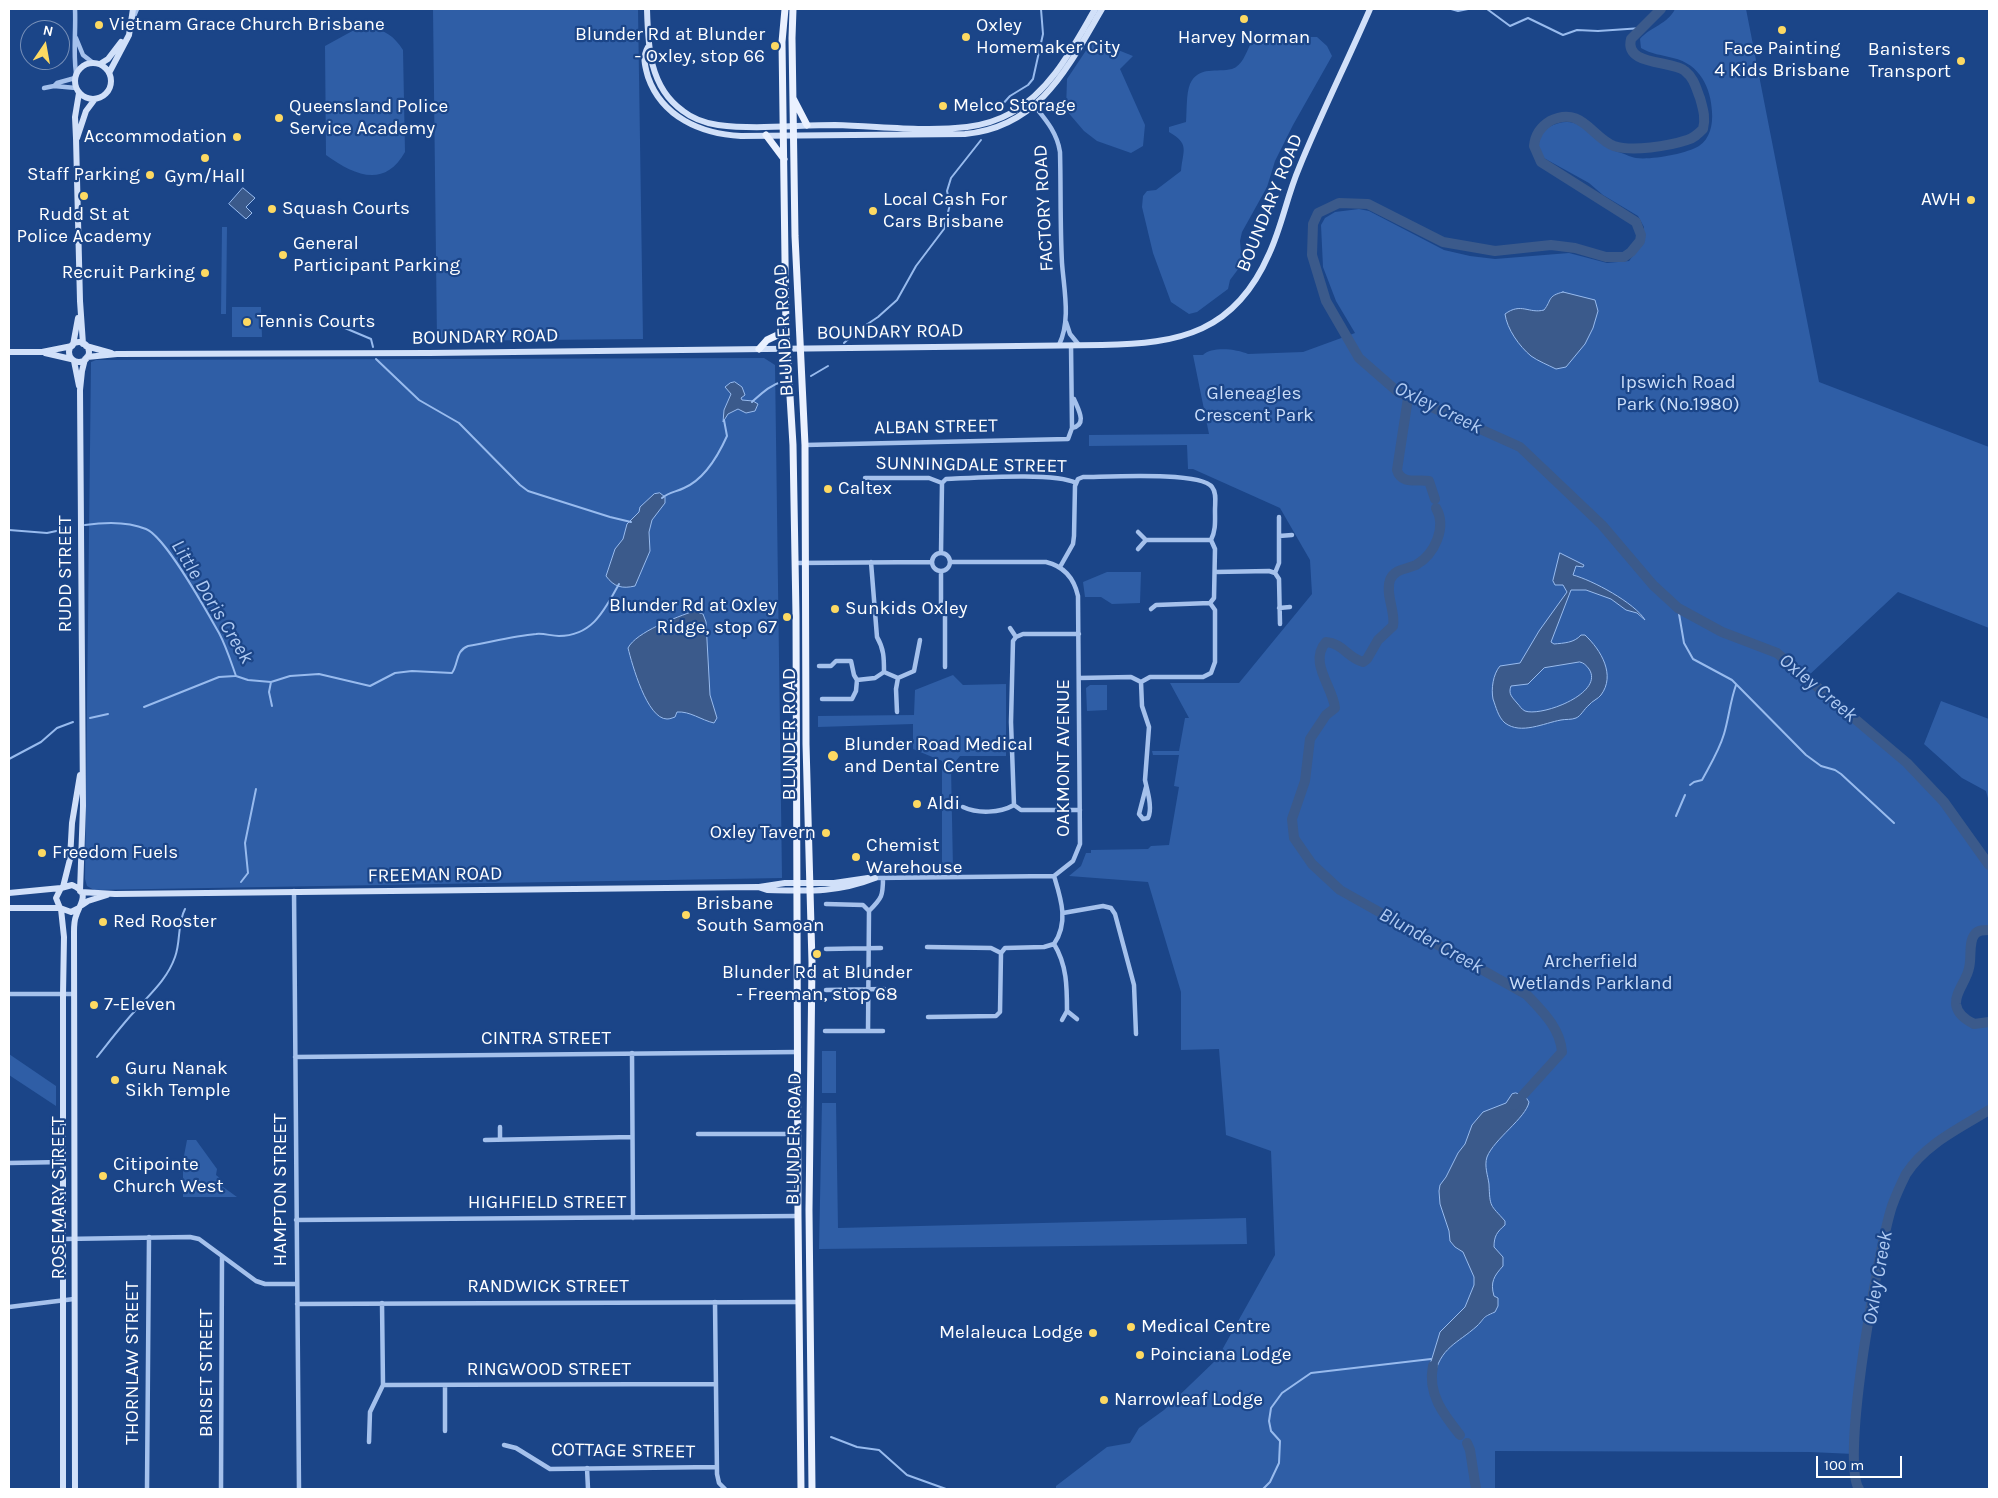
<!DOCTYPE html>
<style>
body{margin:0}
#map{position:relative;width:1998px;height:1498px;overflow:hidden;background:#1b4588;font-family:Karla,sans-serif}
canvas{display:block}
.frame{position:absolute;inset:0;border:10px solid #fff;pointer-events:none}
.north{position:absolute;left:20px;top:20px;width:50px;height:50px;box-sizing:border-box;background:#1b4588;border:1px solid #768fb8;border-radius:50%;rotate:12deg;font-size:14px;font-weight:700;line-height:20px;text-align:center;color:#fff}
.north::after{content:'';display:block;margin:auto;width:18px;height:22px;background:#fdd962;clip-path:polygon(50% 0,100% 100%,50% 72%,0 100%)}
.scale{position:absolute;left:1816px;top:1456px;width:86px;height:22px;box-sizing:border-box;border:2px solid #fff;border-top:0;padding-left:6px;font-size:15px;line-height:18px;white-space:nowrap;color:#fff;-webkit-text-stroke:4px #1b4588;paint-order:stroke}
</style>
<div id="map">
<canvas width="1998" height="1498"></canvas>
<div class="frame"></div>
<div class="north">N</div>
<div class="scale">100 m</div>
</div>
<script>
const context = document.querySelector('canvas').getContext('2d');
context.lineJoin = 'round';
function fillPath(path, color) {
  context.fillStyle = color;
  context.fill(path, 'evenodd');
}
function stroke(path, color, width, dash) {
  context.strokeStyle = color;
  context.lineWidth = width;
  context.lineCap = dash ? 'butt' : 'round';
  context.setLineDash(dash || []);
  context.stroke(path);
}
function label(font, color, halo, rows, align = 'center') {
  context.font = font + ' Karla,sans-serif';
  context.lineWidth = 4.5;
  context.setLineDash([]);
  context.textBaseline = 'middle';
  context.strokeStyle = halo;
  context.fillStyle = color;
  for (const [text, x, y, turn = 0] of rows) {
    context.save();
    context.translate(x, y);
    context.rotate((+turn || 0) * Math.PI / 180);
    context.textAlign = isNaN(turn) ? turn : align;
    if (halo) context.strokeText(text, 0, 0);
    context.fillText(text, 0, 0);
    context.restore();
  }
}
const green = new Path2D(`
 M433 9H638L643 339 437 341Z
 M1675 9H1746L1819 382 1989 447V628L1898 592 1807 677 1907 763 1944 802 1989 865V930C1984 930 1978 930 1975 934 1968 942 1972 958 1969 968 1967 980 1955 993 1956 1004 1957 1013 1966 1020 1973 1024L1989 1022V1110C1964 1125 1933 1139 1915 1162 1882 1206 1873 1291 1866 1344 1861 1381 1855 1417 1854 1454L1810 1452 1495 1451V1489H1056V1486L1107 1447 1130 1443 1139 1428 1164 1410 1217 1359 1275 1255 1271 1151 1226 1135 1219 1049 1181 1050V992L1148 882 1069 876 1081 866 1086 853H1091V850L1148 849 1151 846 1169 845 1179 787 1174 786 1179 755H1153L1152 751H1179L1185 718H1189L1170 683H1239L1312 594 1310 560 1280 508 1193 469H1188L1187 445 1089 446V435L1209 434 1193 355H1203C1212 346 1237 349 1248 354L1303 352 1355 333 1336 301 1323 267 1321 225 1325 218 1335 212 1359 209 1369 211 1444 250 1470 256 1495 259 1569 253 1607 263 1629 261 1644 242V227L1638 216 1603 195 1589 183 1542 157C1529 138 1548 123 1566 122 1586 121 1597 145 1618 152 1623 153 1630 157 1636 158 1651 160 1686 154 1699 146 1710 139 1713 124 1712 112 1711 88 1700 64 1673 58 1662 55 1651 54 1641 48L1640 39C1650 27 1668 24 1675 9Z
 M369 27C385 30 394 36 403 50L405 152C384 189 354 175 326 155L325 46 356 29Z
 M1281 37H1317L1327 46 1332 56 1293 125 1275 161 1267 187 1242 232 1240 241 1242 264 1230 280 1228 289 1197 312 1189 314 1171 302 1153 253 1142 207 1143 196 1147 191 1156 190 1181 171C1183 150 1190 144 1169 132V127L1186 122C1187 111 1186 94 1190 84 1199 65 1217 73 1232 69 1242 66 1246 53 1250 45Z
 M1093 40 1133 56 1120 69 1145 125 1143 146 1131 153 1097 141 1084 131 1066 110 1067 79Z
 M222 227H227L226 314H221Z
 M232 307H261L262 337H232Z
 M764 358 775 365 782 878 94 890 87 886 85 879 91 362 96 360Z
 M1107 572H1141L1140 603 1112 604 1101 597H1085L1083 582Z
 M953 675 963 685 1006 684V756H960L951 767 953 869H942V761L913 749V724L818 727V716L914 715 915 690Z
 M1090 685H1107V710L1087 711 1086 688Z
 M1941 701 1989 719V802L1986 791 1962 778 1924 744Z
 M822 1051H836V1093H822Z
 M9 1054 56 1086V1106L9 1075Z
 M822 1103H836L838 1228 1246 1218 1247 1244 819 1249Z
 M187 1140H196L217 1169 216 1175 222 1180 219 1184 237 1197H183V1161Z`);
const water = new Path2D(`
 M243 188 255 198 246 207 252 213 246 219 229 204Z
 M1563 292 1595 300 1598 311 1593 328 1585 344 1566 367 1556 369C1548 365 1538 361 1531 356 1519 346 1507 329 1505 314 1521 302 1529 314 1544 310 1552 300 1547 296 1563 292Z
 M735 382 742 387 745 395 741 398 742 400 753 401 758 404 755 411 746 413 738 409 728 414 723 422 724 410 731 394 725 387 730 383Z
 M660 493 665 497V503L652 520 649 532 650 551 635 586C622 589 614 587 606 576L615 549 623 539 627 524 639 512 640 507 654 494Z
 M1560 553 1584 565 1583 567 1576 566 1573 575C1592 580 1635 603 1645 620L1637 613 1626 610 1611 599 1586 590H1571L1551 642 1554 644C1564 643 1574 643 1581 635H1585C1601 650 1616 675 1601 695 1598 699 1592 701 1589 705 1584 709 1581 716 1576 718 1571 720 1566 719 1561 720 1544 723 1521 735 1505 723 1498 717 1496 707 1493 699 1491 689 1493 674 1500 666L1520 663 1539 631 1567 592 1563 585H1555L1553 581ZM1580 662C1584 663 1586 665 1589 669 1605 693 1542 717 1525 711 1521 709 1520 706 1517 703 1512 697 1508 694 1511 686L1528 684 1544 668Z
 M694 611 703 614 706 622 710 695 717 718 714 723C701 720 690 711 677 712L675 717C672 718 670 719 667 719 647 719 632 664 628 648 636 632 677 617 694 611Z
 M1516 1093 1525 1096 1529 1102C1526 1118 1494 1139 1487 1157 1484 1166 1488 1176 1489 1184 1490 1208 1490 1204 1505 1221V1225C1497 1232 1494 1236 1494 1247L1503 1257V1266C1494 1276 1490 1282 1494 1296L1498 1298V1306L1495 1312C1481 1318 1486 1317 1477 1326 1457 1344 1440 1347 1434 1378L1429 1380V1368L1440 1332 1465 1307 1474 1285V1277L1463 1252 1455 1247 1450 1241 1449 1231 1440 1204 1439 1191 1440 1185 1446 1177 1458 1153 1465 1144 1472 1125 1483 1112 1506 1103 1512 1094Z`);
const stream = new Path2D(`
 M1451 9 1458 11 1468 9
 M1487 9 1510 26 1528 18 1563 35 1577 30 1598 31 1642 28
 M1001 106 1010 96 1028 85 1033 79 1043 34 1041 9
 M333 323 371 339 373 347
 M844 343 857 331 878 317 897 300 916 266 944 229 950 204 947 191 951 178 981 140
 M376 359 419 400 459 423 520 485 528 491 610 517 631 522
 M811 376 828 366
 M752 402C763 392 770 385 784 381
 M662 498C669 492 676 492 684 488 705 479 718 456 727 436L724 420
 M85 525C105 522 127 521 146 529 166 537 207 612 219 633 226 646 231 662 236 676L248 680 271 682 290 676 319 674 370 686 395 673 412 671 452 673C459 663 455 651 468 646 491 642 513 636 536 634 544 633 551 636 559 636 593 636 605 609 619 584
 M9 530 47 533 66 529
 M1678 608 1684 643 1693 659 1732 680 1806 755 1821 766 1835 770 1841 774 1894 823
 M271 682 269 692 272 706
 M144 707 219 677 235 676
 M90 718 108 714
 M9 759 41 742 57 728 73 722
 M1690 785 1694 782 1702 780C1710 765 1719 751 1724 734 1729 717 1730 702 1736 685
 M1676 816 1685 795
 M241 882 248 873 245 843 256 789
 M97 1057C109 1042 121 1026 134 1012 149 995 167 980 175 957 181 941 177 924 185 909
 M831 1437 857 1447 879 1450 907 1475 946 1489
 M1263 1489 1270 1482 1279 1463 1280 1441 1271 1431 1269 1421 1271 1408 1282 1393 1311 1373 1431 1359`);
const river = new Path2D(`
 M1661 9 1631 39C1624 66 1672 60 1685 71 1694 78 1696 88 1700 98 1703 109 1706 118 1703 129 1698 134 1694 138 1687 140 1669 146 1632 152 1614 146 1592 138 1582 105 1550 121 1540 127 1535 135 1534 146L1541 162 1636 222 1641 235 1640 241 1631 252 1624 257H1606L1575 248 1551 245 1495 251 1443 242 1368 204 1339 203 1318 213 1313 224 1312 255 1326 301 1359 358 1398 392 1520 447 1602 525 1653 585 1678 608 1722 632 1777 653 1907 763 1944 802 1989 865
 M1408 398 1397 470C1401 485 1418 479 1429 481L1435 499
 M1436 508C1447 527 1435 554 1416 565 1407 569 1394 569 1390 580 1385 595 1396 612 1393 626L1378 640 1367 659 1363 662C1348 658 1342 643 1326 642 1308 662 1333 687 1335 708L1326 715 1310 739 1305 781 1292 819 1294 838 1312 864 1340 890 1527 995C1543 1012 1560 1028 1562 1052L1514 1105
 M1989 930C1984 930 1978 930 1975 934 1968 942 1972 958 1969 968 1967 980 1955 992 1956 1004 1957 1013 1966 1020 1974 1024L1989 1022
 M1433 1366C1427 1394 1444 1415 1460 1435
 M1467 1443 1470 1450 1476 1489
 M1859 1489C1840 1460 1879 1246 1892 1206 1896 1195 1901 1184 1906 1174 1925 1144 1960 1128 1989 1110`);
const street = new Path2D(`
 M75 9C76 31 73 52 76 73
 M133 19 137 9
 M76 38 83 55 92 62
 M54 86 57 83 75 78
 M44 88 54 86 76 88
 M1033 104C1045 119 1057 132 1060 152 1061 189 1060 226 1062 263 1064 290 1071 320 1059 345
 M1066 322 1070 334 1079 345
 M1072 428C1088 425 1078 409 1074 399
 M805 445 1068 439 1072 428 1071 345
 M865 478H929L942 483
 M942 483 946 479C973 478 1055 472 1076 483
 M1138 532 1146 540 1138 549
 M1279 536 1292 535
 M1146 540H1211
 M941 553 942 483
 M932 562a9 9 0 1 1 18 0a9 9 0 1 1-18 0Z
 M871 562 877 637C884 649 884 658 884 672
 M795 563 932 562
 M1060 567 1073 544 1074 536 1075 486 1078 479 1083 477C1105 477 1201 471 1212 487 1217 493 1215 503 1215 510 1215 521 1216 530 1211 540L1215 549 1214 598 1210 603 1215 610V662L1211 673 1203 677H1150L1141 682 1131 677 1079 678
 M941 571V604L945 615V667
 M1215 572 1269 571 1275 573 1279 579 1280 624
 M1275 573 1279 563V517
 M1279 608 1290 607
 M1151 609 1156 605 1210 603
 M1010 628 1016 637
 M1079 634H1023L1016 637 1013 641 1011 722 1014 805 1021 810H1080
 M819 666H831L836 661H851L854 675 857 680 856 691 852 699H822
 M857 680 875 678 884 672 898 678
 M1141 682 1142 706 1149 727 1145 780C1147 790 1153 808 1148 818L1143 819 1139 814 1146 787
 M897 712 896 689 898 678 914 671 920 640
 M963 807C978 814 1000 813 1014 805
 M875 878 1054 876 1073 861 1080 844 1078 596C1074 578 1063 566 1046 562H950
 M294 891 299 1489
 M869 911C882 898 883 896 883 878
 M1063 913 1103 906 1111 908 1115 914 1134 985 1136 1034
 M1054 944C1067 965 1067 987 1067 1011L1077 1019
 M927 947 991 948 1001 953
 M826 949 881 948
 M826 990 884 989
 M9 994H74
 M928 1017 996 1016 1000 1012 1001 953 1005 948 1044 947 1054 944C1069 922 1061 899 1054 876
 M1062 1020 1067 1011
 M825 1031H868L869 911 863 905 826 904
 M868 1031H883
 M632 1053 633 1218
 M295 1057 798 1052
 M500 1127V1139
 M698 1134H798
 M485 1140 632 1137
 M9 1163 63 1162
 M296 1220 798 1216
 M64 1239 190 1237 199 1239 256 1281 265 1284H297
 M715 1302 717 1474 719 1483 725 1489
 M297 1304 799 1302
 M9 1307 74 1299
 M383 1385 716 1384
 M445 1385V1431
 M369 1442 370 1412 383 1385 382 1303
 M504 1445 516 1448 550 1469 717 1467
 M587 1468 588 1489
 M147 1489 149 1237
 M221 1489 222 1256`);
const secondary = new Path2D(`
 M647 9C648 46 649 87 683 111 693 119 705 123 718 125 756 130 797 125 835 125 879 126 924 132 967 127 982 125 997 121 1011 113 1051 91 1073 47 1095 9
 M648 47C642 57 645 66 648 77 662 117 701 134 741 136L965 134C1040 127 1068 67 1102 9
 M75 81a18 18 0 1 1 36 0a18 18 0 1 1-36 0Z
 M100 64 108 59 121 42
 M109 73 129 35 133 9
 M79 93 75 117 76 138 80 301 83 344
 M77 138 86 111 95 99
 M69 352a10 10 0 1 1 20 0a10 10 0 1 1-20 0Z
 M73 345 78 318
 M86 346 111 353
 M9 352H42L72 346
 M45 353 71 359
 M87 357 117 354 429 353 1102 345C1180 344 1235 332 1269 254 1282 226 1287 196 1299 168 1321 114 1347 62 1370 9
 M74 361 79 386
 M63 887 70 859 72 823 80 775
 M759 887 785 883H834L868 878
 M80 891 83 806 80 390 82 371 85 359
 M81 892 115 894 758 887 767 890C807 891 837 893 875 878
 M9 893 61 888
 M82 905 88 901 107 895
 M9 908H60
 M61 909 64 937 63 994V1489
 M75 1489 74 932C74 926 74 921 76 916 80 903 91 893 72 885L61 888 56 898 60 908 71 912 79 908`);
const primary = new Path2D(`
 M785 9 782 42 786 331 793 445 796 615 798 1216 801 1489
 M793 9 792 38 795 236 805 445 806 744 812 963 809 1210 812 1489
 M793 98 807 125
 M766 135 784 159
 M759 349 767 340 786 331`);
const markers = [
 [1244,19,5,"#fdd962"],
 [99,25,5,"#fdd962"],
 [1782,30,5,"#fdd962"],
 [966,37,5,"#fdd962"],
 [775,46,5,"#fdd962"],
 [1961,61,5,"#fdd962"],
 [943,106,5,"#fdd962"],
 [279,118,5,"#fdd962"],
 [237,137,5,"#fdd962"],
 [205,158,5,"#fdd962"],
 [150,175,5,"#fdd962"],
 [84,196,5,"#fdd962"],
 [1971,200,5,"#fdd962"],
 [272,209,5,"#fdd962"],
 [873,211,5,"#fdd962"],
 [283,255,5,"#fdd962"],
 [205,273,5,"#fdd962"],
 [247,322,5,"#fdd962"],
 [828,489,5,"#fdd962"],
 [835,609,5,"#fdd962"],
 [787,617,5,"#fdd962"],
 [833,756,6,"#fdd962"],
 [917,804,5,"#fdd962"],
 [826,833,5,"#fdd962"],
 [42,853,5,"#fdd962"],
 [856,857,5,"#fdd962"],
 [686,915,5,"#fdd962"],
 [103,922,5,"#fdd962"],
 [817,954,5,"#fdd962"],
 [94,1005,5,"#fdd962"],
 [115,1080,5,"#fdd962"],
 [103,1176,5,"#fdd962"],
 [1131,1327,5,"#fdd962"],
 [1093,1333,5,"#fdd962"],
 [1140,1355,5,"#fdd962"],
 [1104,1400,5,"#fdd962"]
];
const poiNames = [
 ["Vietnam Grace Church Brisbane",109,25],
 ["Oxley",976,26],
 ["Homemaker City",976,48],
 ["Blunder Rd at Blunder",765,35,"right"],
 ["- Oxley, stop 66",765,57,"right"],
 ["Harvey Norman",1244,38,"center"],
 ["Face Painting",1782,49,"center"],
 ["4 Kids Brisbane",1782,71,"center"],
 ["Banisters",1951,50,"right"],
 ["Transport",1951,72,"right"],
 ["Melco Storage",953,106],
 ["Queensland Police",289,107],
 ["Service Academy",289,129],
 ["Accommodation",227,137,"right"],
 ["Staff Parking",140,175,"right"],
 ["Gym/Hall",205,177,"center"],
 ["Local Cash For",883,200],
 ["Cars Brisbane",883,222],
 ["AWH",1961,200,"right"],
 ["Squash Courts",282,209],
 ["Rudd St at",84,215,"center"],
 ["Police Academy",84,237,"center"],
 ["General",293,244],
 ["Participant Parking",293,266],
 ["Recruit Parking",195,273,"right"],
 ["Tennis Courts",257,322],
 ["Caltex",838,489],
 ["Blunder Rd at Oxley",777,606,"right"],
 ["Ridge, stop 67",777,628,"right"],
 ["Sunkids Oxley",845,609],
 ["Blunder Road Medical",844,745],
 ["and Dental Centre",844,767],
 ["Aldi",927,804],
 ["Oxley Tavern",816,833,"right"],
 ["Chemist",866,846],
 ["Warehouse",866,868],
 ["Freedom Fuels",52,853],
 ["Brisbane",696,904],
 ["South Samoan",696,926],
 ["Red Rooster",113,922],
 ["Blunder Rd at Blunder",817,973,"center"],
 ["- Freeman, stop 68",817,995,"center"],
 ["7-Eleven",104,1005],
 ["Guru Nanak",125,1069],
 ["Sikh Temple",125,1091],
 ["Citipointe",113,1165],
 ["Church West",113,1187],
 ["Medical Centre",1141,1327],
 ["Melaleuca Lodge",1083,1333,"right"],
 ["Poinciana Lodge",1150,1355],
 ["Narrowleaf Lodge",1114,1400]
];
const streetNames = [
 ["BOUNDARY ROAD",1270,203,-68],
 ["FACTORY ROAD",1044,208,-93],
 ["BLUNDER ROAD",784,330,-93],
 ["BOUNDARY ROAD",890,332,-1],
 ["BOUNDARY ROAD",485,337,-1],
 ["ALBAN STREET",936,427,-1],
 ["SUNNINGDALE STREET",971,465,1],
 ["RUDD STREET",66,574,-90],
 ["BLUNDER ROAD",790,734,-90],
 ["OAKMONT AVENUE",1064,758,-90],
 ["FREEMAN ROAD",435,875,-1],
 ["CINTRA STREET",546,1039],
 ["BLUNDER ROAD",794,1139,-89],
 ["HAMPTON STREET",281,1190,-90],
 ["ROSEMARY STREET",59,1198,-90],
 ["HIGHFIELD STREET",547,1203],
 ["RANDWICK STREET",548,1287],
 ["THORNLAW STREET",133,1363,-90],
 ["RINGWOOD STREET",549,1370],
 ["BRISET STREET",207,1373,-90],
 ["COTTAGE STREET",623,1451,1]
];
const parkNames = [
 ["Ipswich Road",1678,383],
 ["Park (No.1980)",1678,405],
 ["Gleneagles",1254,394],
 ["Crescent Park",1254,416],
 ["Archerfield",1591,962],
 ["Wetlands Parkland",1591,984]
];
const waterNames = [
 ["Oxley Creek",1438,408,26],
 ["Little Doris Creek",212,602,59],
 ["Oxley Creek",1818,688,40],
 ["Blunder Creek",1431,941,29],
 ["Oxley Creek",1878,1278,-80]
];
fillPath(green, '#2f5ea6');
fillPath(water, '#3b5a8b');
stroke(water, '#98bbee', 1);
stroke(stream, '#98bbee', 2);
stroke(river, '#3b5a8b', 10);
stroke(street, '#a5c1ec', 4.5);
stroke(secondary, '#d1e0f9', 6);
stroke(primary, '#eaf1ff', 7);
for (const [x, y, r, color] of markers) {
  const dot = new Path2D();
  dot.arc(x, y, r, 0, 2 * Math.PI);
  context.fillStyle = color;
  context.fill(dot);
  stroke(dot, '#1b4588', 2);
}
label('19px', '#fff', '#1b4588', poiNames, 'left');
label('19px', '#fff', '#1b4588', streetNames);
label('19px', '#caddf9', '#1b4588', parkNames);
label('italic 20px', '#b0cbf3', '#1b4588', waterNames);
</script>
